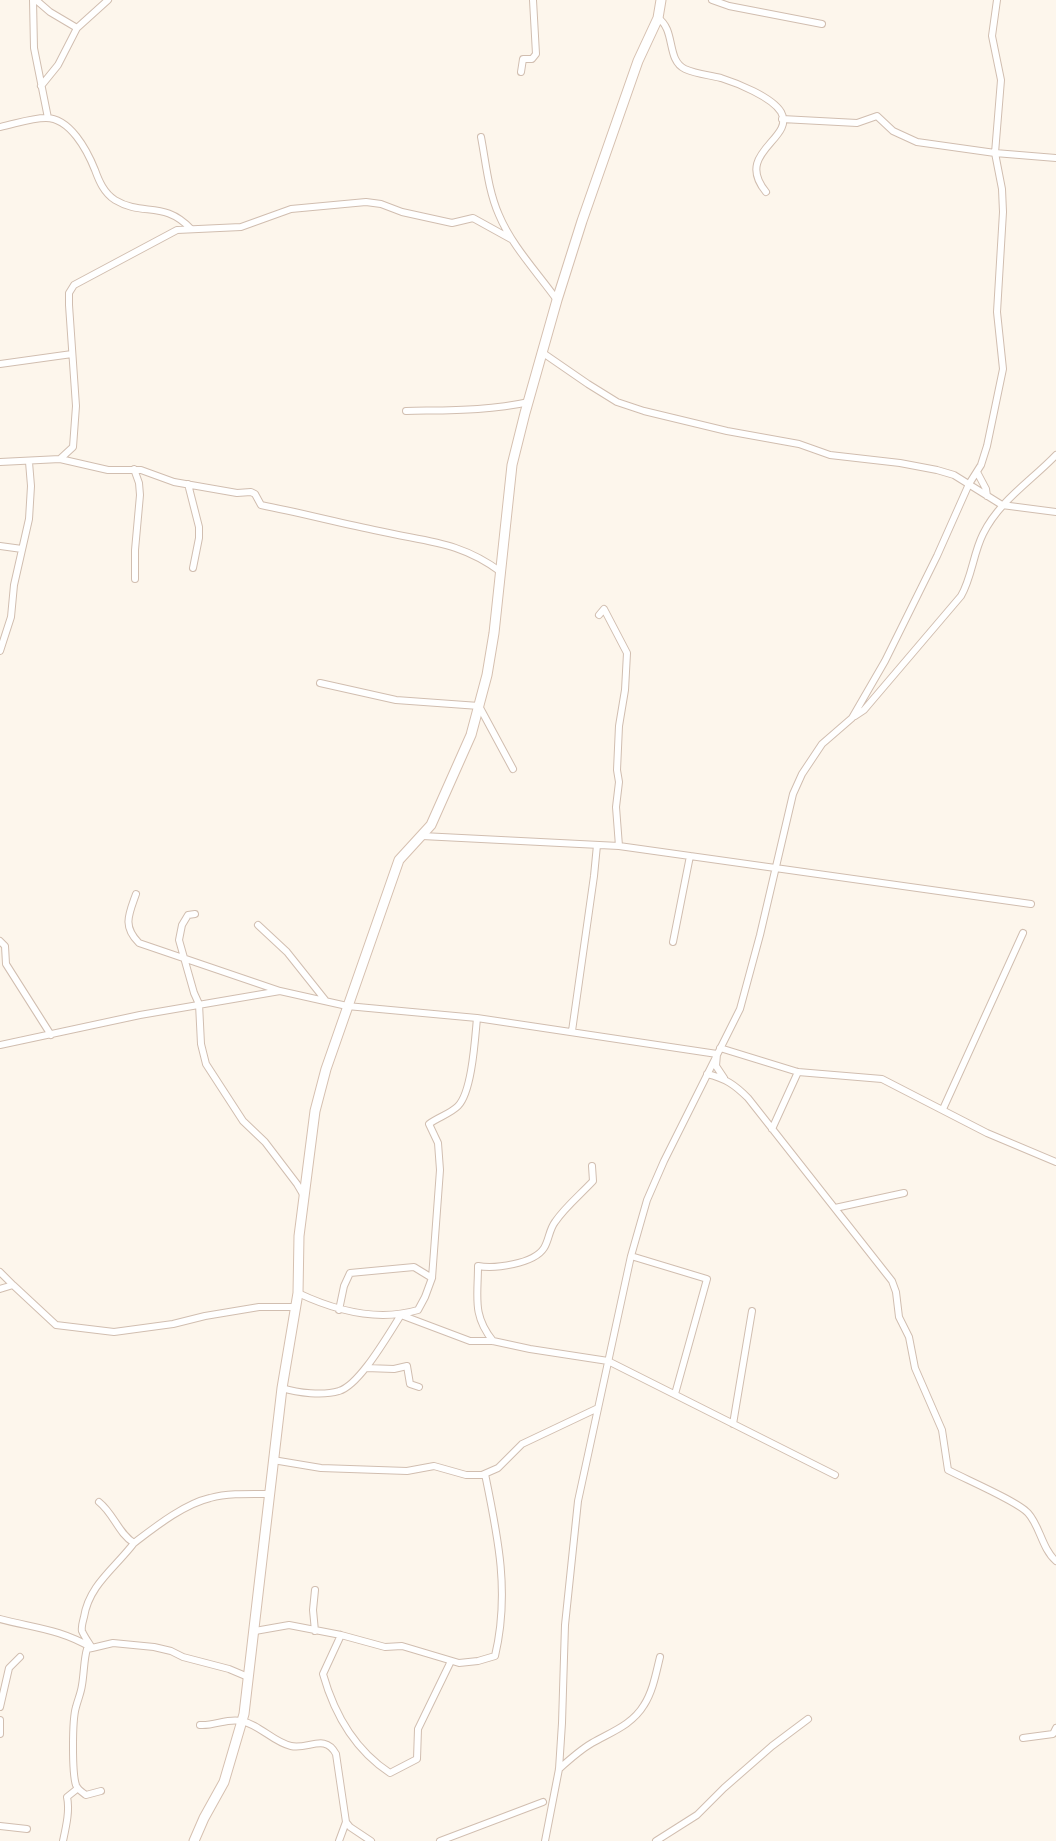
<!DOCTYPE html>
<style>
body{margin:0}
canvas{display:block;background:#fdf6ec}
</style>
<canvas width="1056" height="1841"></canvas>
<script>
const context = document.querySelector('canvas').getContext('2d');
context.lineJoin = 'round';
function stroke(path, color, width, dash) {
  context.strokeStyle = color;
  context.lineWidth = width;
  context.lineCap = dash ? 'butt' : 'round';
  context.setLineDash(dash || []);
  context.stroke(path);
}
const minor = new Path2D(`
 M33 0 34 48 48 118
 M36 0 50 12 77 28
 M712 0 729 6 822 24
 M658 18C676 30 666 60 685 69 696 74 709 75 721 78 737 83 772 97 781 112 796 139 733 152 766 192
 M521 72 523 59H532L536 54 533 0
 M41 86 58 65 77 28 108 0
 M782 119 857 123 877 116 893 131 917 142 995 153 1056 158
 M0 127C15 124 31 118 46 118 70 118 87 150 95 170 99 181 104 193 115 200 143 217 164 200 191 229
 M481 137C486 163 488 190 499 215 512 246 537 272 557 300
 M543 353 588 384 617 402 644 411 727 431 799 444 830 455 900 463 937 470 954 475 1002 505 1056 512
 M0 364 72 354
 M406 411C447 410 488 411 529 402
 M60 459 73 447 76 406 69 305V293L74 285 177 230 241 227 291 209 366 202 381 204 402 212 452 223 473 218 511 239
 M0 462 60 459 108 470H141L174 482 237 493 251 492 255 494 261 505C301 513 340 523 379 531 427 542 459 541 501 572
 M134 469 139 483 140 495 135 550V579
 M977 472 986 489 987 496
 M188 484 199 527V538L193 568
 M0 546 22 549
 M599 615 604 609 627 653 625 690 619 726 617 770 619 782 616 807 619 846
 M0 651 11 617 14 585 29 519 31 486 29 462
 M320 683 396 700 479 706 513 769
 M855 716 864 710 961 596C972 577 973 554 983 534 999 501 1031 481 1056 455
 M422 836 619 846 1031 904
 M136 894C129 914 122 926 139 943L280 991 347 1006 477 1018 717 1054 716 1066 724 1078
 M195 914 188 915 182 925 179 940 194 993 199 1004 201 1044 206 1064 243 1121 265 1142 297 1184 304 1196
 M258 925 287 952 326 1001
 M0 941 5 946 6 964 51 1035
 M673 942 690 856
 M572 1031 594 876 597 845
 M0 1045 140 1015 280 991
 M720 1048 798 1072 882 1079 987 1133 1056 1162
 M707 1074C725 1078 735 1085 748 1098L892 1281 896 1292 899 1317 909 1337 915 1368 942 1430 948 1470C965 1479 1017 1501 1028 1513 1040 1526 1042 1549 1056 1561
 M943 1109 1023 933
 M772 1129 798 1072
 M835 1208 904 1193
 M631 1256 707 1279 675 1394
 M0 1272 13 1285
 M0 1289 13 1285 56 1325 114 1332 173 1324 205 1316 259 1307H296
 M298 1293C336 1311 377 1322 418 1310L425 1297 432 1278 440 1170 438 1143 429 1124C438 1117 450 1114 458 1106 472 1092 475 1039 477 1018
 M339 1310 344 1286 350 1273 414 1267 432 1278
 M401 1315 470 1341H493L530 1349 608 1361 835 1475
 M493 1341C472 1315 478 1297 478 1266 494 1269 534 1264 544 1248 549 1240 549 1230 555 1222 565 1207 581 1194 593 1181L592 1166
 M366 1368 394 1369 407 1366 410 1384 419 1387
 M282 1388C298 1393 323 1396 339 1391 360 1385 389 1333 401 1315
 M733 1424 752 1311
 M273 1460 321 1468 407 1471 434 1466 466 1475H482L498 1468 522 1444 598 1408
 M99 1502C114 1514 118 1533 134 1543 155 1527 184 1504 210 1498 229 1493 250 1494 270 1494
 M0 1619C34 1628 60 1629 92 1648L113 1643 154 1647 171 1651 183 1657 229 1669 248 1677
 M255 1631 289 1625 341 1635 385 1647 402 1646 459 1663 478 1661 495 1656C510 1593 498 1537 485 1474
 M315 1631 313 1610 315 1590
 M341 1635 323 1674C334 1713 355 1750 390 1773L417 1759 418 1729 451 1661
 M0 1707 9 1668 20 1657
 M0 1720V1734
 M200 1725C215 1726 227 1718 241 1721 259 1724 273 1742 291 1746 308 1750 325 1733 336 1754L346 1822 350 1827 371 1841
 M1023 1738 1053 1734 1056 1728
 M559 1769C570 1759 580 1750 592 1743 611 1732 632 1725 644 1705 653 1691 656 1673 660 1657
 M101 1791 86 1795C82 1792 78 1790 76 1785 72 1773 72 1720 76 1707 78 1699 81 1693 82 1685 84 1674 84 1658 87 1649L92 1648C89 1643 84 1636 82 1631 81 1627 83 1621 84 1617 89 1585 115 1568 134 1543
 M0 1826 27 1829
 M63 1841C66 1827 70 1810 67 1797L77 1789
 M339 1841 346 1822
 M440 1841 543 1802
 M545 1841 559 1769 562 1723 565 1625 578 1501 631 1256 647 1200 664 1161 740 1009 760 935 793 794 802 774 822 744 852 718 885 661 937 556 969 484 981 465 987 446 1003 369 997 312 1003 212 1002 189 995 153 1001 80 992 36 997 0
 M656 1841 697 1815 724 1788 772 1746 808 1719`);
const secondary = new Path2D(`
 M194 1841 204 1818 224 1782 244 1714 282 1388 298 1293 299 1236 315 1111 326 1069 399 860 431 825 471 735 487 675 494 633 512 465 525 413 557 300 582 221 638 61 658 18 661 0`);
stroke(minor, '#d1beb0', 8);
stroke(secondary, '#d6c0b0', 11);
stroke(minor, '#fff', 6);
stroke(secondary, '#fff', 9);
</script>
